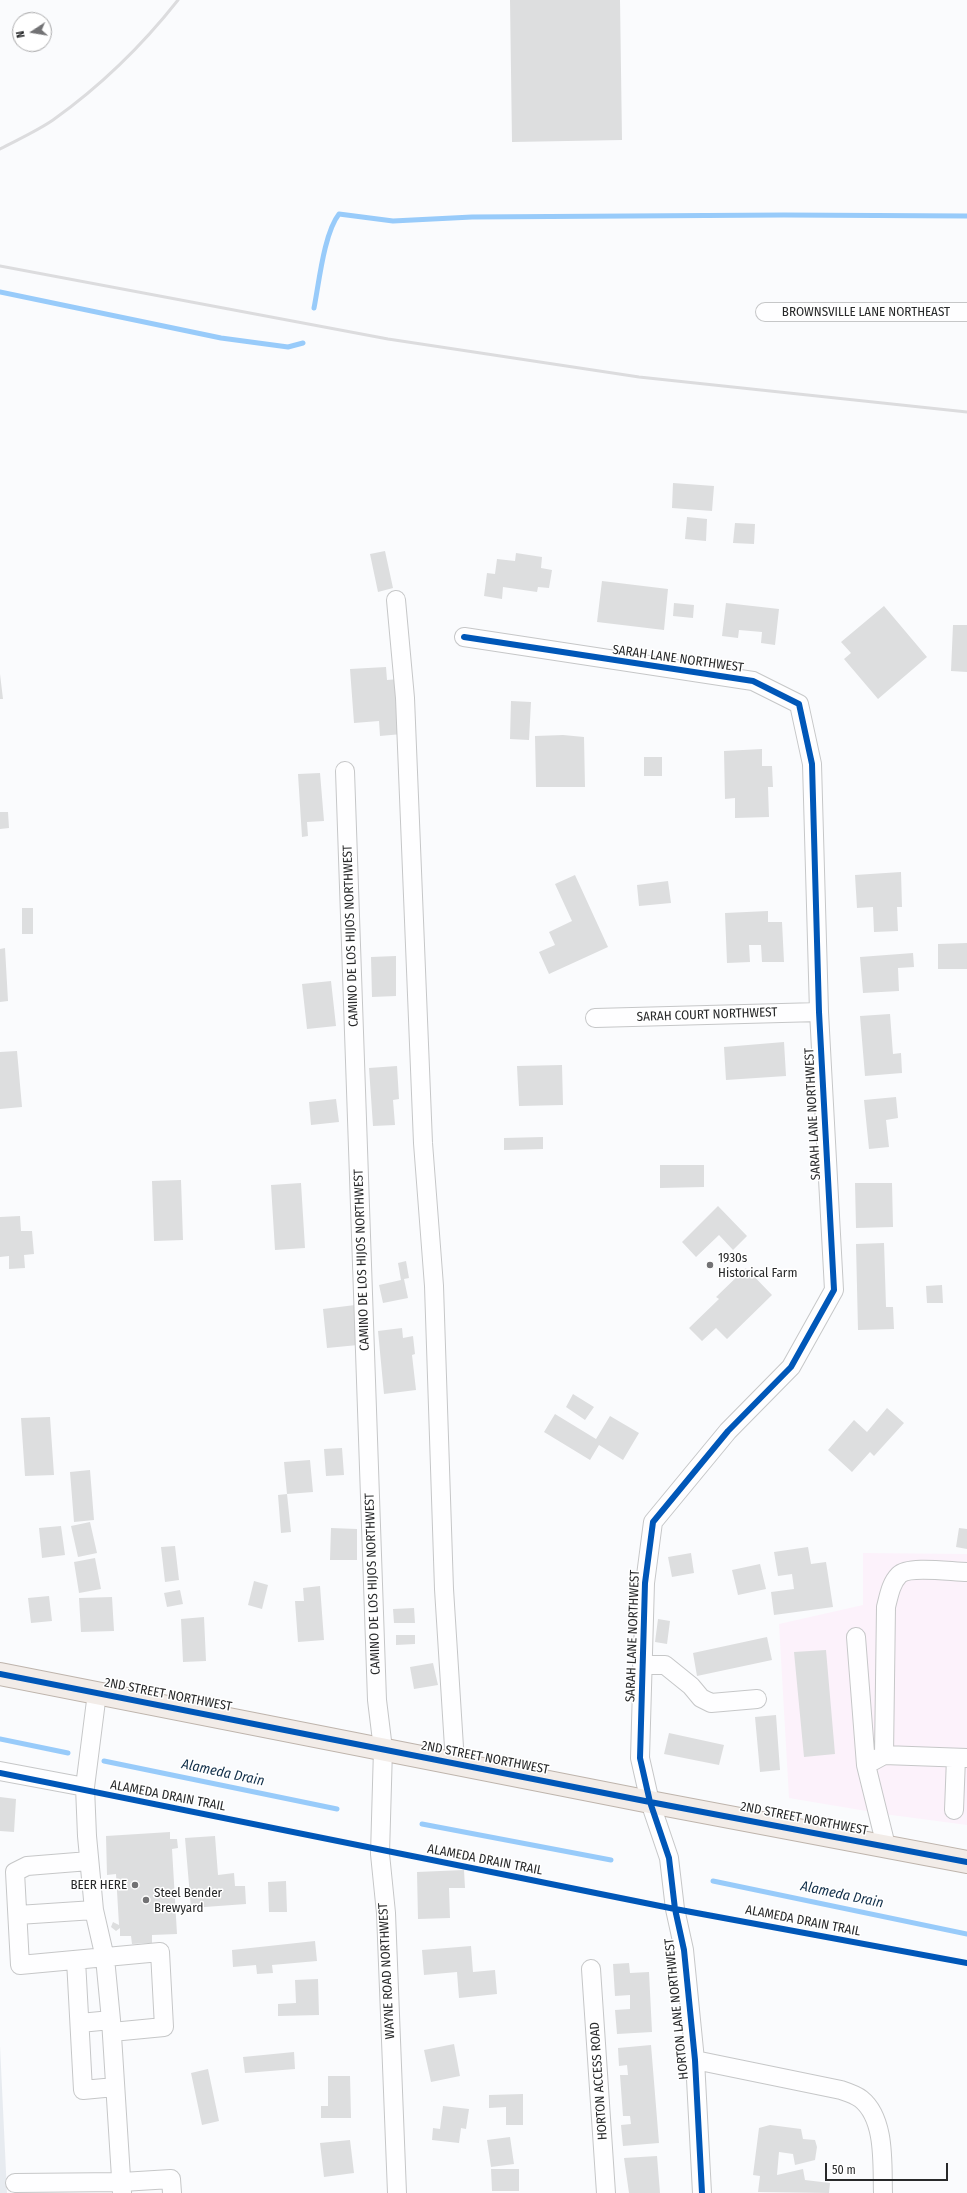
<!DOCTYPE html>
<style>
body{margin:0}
#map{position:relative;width:967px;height:2193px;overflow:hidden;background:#fafbfd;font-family:"Fira Sans Condensed",sans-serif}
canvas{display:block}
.north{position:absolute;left:12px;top:12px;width:40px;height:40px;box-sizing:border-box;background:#fff;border:1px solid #a9a9aa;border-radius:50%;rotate:258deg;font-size:11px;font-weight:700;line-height:16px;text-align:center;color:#28292a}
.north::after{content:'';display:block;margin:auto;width:14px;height:18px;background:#727274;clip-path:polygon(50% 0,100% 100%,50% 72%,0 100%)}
.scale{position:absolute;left:825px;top:2163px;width:123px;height:18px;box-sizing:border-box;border:2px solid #28292a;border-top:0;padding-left:5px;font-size:12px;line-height:14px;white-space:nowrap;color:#28292a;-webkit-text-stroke:3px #fff;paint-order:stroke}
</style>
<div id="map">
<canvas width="967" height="2193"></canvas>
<div class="north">N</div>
<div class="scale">50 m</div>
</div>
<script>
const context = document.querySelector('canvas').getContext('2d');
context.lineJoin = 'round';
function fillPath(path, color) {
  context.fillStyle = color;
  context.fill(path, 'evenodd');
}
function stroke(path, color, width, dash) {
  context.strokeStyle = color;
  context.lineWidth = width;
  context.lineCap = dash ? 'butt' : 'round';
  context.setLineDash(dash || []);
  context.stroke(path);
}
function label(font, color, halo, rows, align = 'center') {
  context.font = font + ' "Fira Sans Condensed",sans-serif';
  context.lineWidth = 3;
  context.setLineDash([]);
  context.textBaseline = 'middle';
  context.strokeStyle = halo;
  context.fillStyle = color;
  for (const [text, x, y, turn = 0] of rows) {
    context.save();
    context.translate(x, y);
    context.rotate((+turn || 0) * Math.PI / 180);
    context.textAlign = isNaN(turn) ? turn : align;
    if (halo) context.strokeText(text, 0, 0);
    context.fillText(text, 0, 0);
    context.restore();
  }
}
const commercial = new Path2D(`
 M863 1553 967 1554V1825L884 1814 789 1798 779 1624 863 1605Z`);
const built = new Path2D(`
 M0 2046 7 2193H0Z`);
const stream = new Path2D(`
 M0 292 221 338 288 347 303 343
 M314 308C319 283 324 233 339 214L393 221 472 217 784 215 967 216
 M0 1739 68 1753
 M104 1761 337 1809
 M422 1824 611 1860
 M713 1881 967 1934`);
const building = new Path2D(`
 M510 0H620L622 140 512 142Z
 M673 483 714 486 712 511 672 508Z
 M687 517 707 519 706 541 685 539Z
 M735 523 755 524 754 544 733 543Z
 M385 551 393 588 378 592 370 554Z
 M516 553 542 557 541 568 552 570 549 588 538 587 537 592 503 587 502 599 484 596 487 573 495 574 497 559 515 561Z
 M602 581 668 589 664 630 597 622Z
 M674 603 694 605 693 618 673 616Z
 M726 603 779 609 775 645 761 643 762 632 739 630 738 638 722 636Z
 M884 606 927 657 878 699 844 659 851 653 841 642Z
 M953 625H967V672L951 671Z
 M386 667 387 680 399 679 402 734 380 736 379 721 354 723 350 669Z
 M0 674 3 699H0Z
 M511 701 531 702 529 740 510 739Z
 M563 735 584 737 585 787H536L535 736Z
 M762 749V766H772L773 787H768L769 817 735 818V798L725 799 724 751Z
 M644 757H662V776H644Z
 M320 773 324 821 307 822 308 836 302 837 298 774Z
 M0 812H8L9 828 0 829Z
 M901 872 902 907H897L898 931 874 932 873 907 857 908 855 875Z
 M575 875 608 947 549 974 539 952 555 945 549 932 572 921 555 884Z
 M668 881 671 903 639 906 637 885Z
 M22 908H33V934H22Z
 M768 911V922H782L784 962H762L761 945H749L750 962 727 963 725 913Z
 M967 943V969H938V944Z
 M5 948 8 1001 0 1002V949Z
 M913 953 914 967 898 968 899 991 863 993 860 957Z
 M396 956V996L372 997 371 957Z
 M331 981 336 1026 307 1029 302 984Z
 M890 1014 893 1054 901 1053 902 1073 865 1076 860 1016Z
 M784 1042 786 1076 726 1080 724 1047Z
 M17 1051 22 1107 0 1109V1052Z
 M562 1065 563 1105 519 1106 517 1066Z
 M397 1066 399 1099 393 1100 395 1125 373 1126 369 1068Z
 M896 1097 898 1118 886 1120 889 1147 869 1149 864 1100Z
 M336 1099 339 1122 311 1125 309 1102Z
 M543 1137V1149L504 1150V1138Z
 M660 1165H704V1187L660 1188Z
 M181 1180 183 1240 154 1241 152 1181Z
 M301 1183 305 1248 275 1250 271 1185Z
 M855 1183H892L893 1227 856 1228Z
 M718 1206 747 1236 733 1250 719 1235 696 1257 682 1242Z
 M20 1216 21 1231H32L34 1254 24 1255 25 1268 9 1269V1256L0 1257V1217Z
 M884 1243 886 1307H893L894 1329 858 1330 856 1244Z
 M406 1261 409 1278 404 1279 408 1298 383 1303 379 1285 401 1280 398 1263Z
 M746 1268 772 1295 727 1339 716 1328 702 1341 689 1328 719 1299 716 1297Z
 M942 1285 943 1303H927L926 1286Z
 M355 1305 358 1345 327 1348 323 1309Z
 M402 1328 403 1338 413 1336 415 1354 412 1355 416 1390 384 1394 378 1331Z
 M573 1394 594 1407 585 1420 566 1407Z
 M887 1408 904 1423 874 1456 870 1452 852 1472 828 1450 854 1420 867 1432Z
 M555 1414 596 1439 610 1416 639 1433 623 1460 599 1445 590 1460 544 1432Z
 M50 1417 54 1475 25 1476 21 1418Z
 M342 1448 344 1475 326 1476 324 1449Z
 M310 1460 313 1492 287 1494 291 1532 281 1533 278 1495 287 1494 284 1462Z
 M90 1470 94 1520 74 1522 70 1472Z
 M90 1522 97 1553 78 1557 71 1526Z
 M61 1526 65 1555 42 1558 39 1528Z
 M331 1528 357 1529V1560H330Z
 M959 1528 967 1529V1549L956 1547Z
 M175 1546 179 1580 165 1582 161 1547Z
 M808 1547 811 1564 826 1562 833 1607 774 1615 771 1592 794 1589 792 1574 778 1576 774 1552Z
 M691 1553 694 1573 672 1577 668 1557Z
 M95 1558 101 1589 79 1593 74 1562Z
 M760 1564 766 1589 738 1595 732 1570Z
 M254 1581 268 1585 262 1609 248 1605Z
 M320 1586 324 1640 298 1642 295 1601H304L303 1588Z
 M180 1590 183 1604 167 1607 164 1593Z
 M49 1596 52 1621 31 1623 28 1598Z
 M112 1597 114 1631 81 1632 79 1598Z
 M414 1608 415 1623H394L393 1609Z
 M204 1617 206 1661 183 1662 181 1619Z
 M658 1619 670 1621 667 1644 655 1642Z
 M396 1635H415V1644L396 1645Z
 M767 1637 772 1660 697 1676 693 1653Z
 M826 1650 835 1754 804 1757 794 1652Z
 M433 1663 438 1685 414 1689 410 1667Z
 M776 1715 780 1770 760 1772 755 1717Z
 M669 1733 724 1745 719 1765 664 1754Z
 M0 1797 16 1799 14 1832 0 1831Z
 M170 1832V1839H177L178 1848 172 1849 177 1934 152 1935V1943L132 1944 131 1936H120V1928L116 1931 111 1927 113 1922 119 1925 116 1874 107 1875 106 1836Z
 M215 1836 218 1875 234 1873 235 1886H245L246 1904 191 1908 185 1838Z
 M464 1870 465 1888H449L450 1918 418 1919 417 1872Z
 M286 1881 287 1912H269L268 1882Z
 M315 1941 317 1961 272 1965 273 1973 257 1974 256 1965 233 1967 232 1950Z
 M471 1946 473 1972 495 1970 497 1994 459 1998 457 1972 424 1975 422 1950Z
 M629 1963 630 1973 649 1972 652 2032 617 2034 615 2010 630 2009V1995L615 1996 613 1964Z
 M318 1979 319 2015 278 2016V2004L296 2003 295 1980Z
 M454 2044 460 2076 431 2082 424 2050Z
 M651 2045 659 2143 623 2146 621 2125 631 2124 630 2116H623L620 2075H628L627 2065 619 2066 618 2048Z
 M294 2052 295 2069 245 2073 243 2057Z
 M208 2069 219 2121 202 2125 191 2073Z
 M328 2076H350L351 2118H321V2106H328Z
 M523 2094V2125H506V2107L489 2108V2095Z
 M443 2106 469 2109 466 2129 461 2128 459 2143 432 2140 433 2128 440 2129Z
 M770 2125 801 2129 803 2139 815 2140 817 2147 815 2160 795 2165 793 2154 779 2152 777 2175 803 2169 805 2180 830 2183 829 2193 758 2192 760 2176 753 2175 759 2128Z
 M510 2137 514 2164 491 2167 487 2140Z
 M350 2140 354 2173 324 2177 320 2143Z
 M657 2156 660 2193H629L624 2158Z
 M491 2169H519V2191H492Z`);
const minor = new Path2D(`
 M765 312H967
 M396 600 405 698 423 1143 434 1286 444 1589 455 1763
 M464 637 753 681 799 704 812 764 819 1012 834 1290 791 1367 728 1431 653 1522 645 1583 640 1758 650 1802 669 1858 675 1909 684 1950 695 2060 702 2193
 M345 771 377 1700 383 1749 380 1854 386 1913 397 2193
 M595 1018 819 1012
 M856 1637 866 1765 886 1846
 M642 1665H665L691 1686 701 1698 711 1703 757 1699
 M884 1755 886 1607C889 1595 891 1583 899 1575 909 1565 952 1572 967 1572
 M873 1761 884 1755 967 1758
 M0 1771 85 1787 97 1693
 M85 1787 87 1836 94 1910 105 1958 111 2020 122 2193
 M954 1810 956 1758
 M89 1861 27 1866 15 1872 20 1965 160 1952 164 2027 112 2032
 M18 1915 94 1910
 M76 1960 83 2090 115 2087
 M591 1969 606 2193
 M80 2023 111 2020
 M695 2060 841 2090C847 2092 856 2095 861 2099 886 2119 882 2165 883 2193
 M15 2183 122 2182 171 2179 172 2193`);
const major = new Path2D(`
 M0 1674 650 1802 967 1862`);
const rail = new Path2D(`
 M0 149C17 140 37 131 53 120 102 85 141 47 178 0
 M0 266 388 339 639 377 967 412`);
const cycleway = new Path2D(`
 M464 637 753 681 799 704 812 764 819 1012 834 1290 791 1367 728 1431 653 1522 645 1583 640 1758 650 1802 669 1858 675 1909 684 1950 695 2060 702 2193
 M0 1674 650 1802 967 1862
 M0 1773 675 1909 967 1963`);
const markers = [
 [710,1265,4,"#727274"],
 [135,1885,4,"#727274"],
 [146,1900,4,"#727274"]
];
const streetNames = [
 ["BROWNSVILLE LANE NORTHEAST",866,312],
 ["SARAH LANE NORTHWEST",678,659,8],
 ["CAMINO DE LOS HIJOS NORTHWEST",351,936,-92],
 ["SARAH COURT NORTHWEST",707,1015,-2],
 ["SARAH LANE NORTHWEST",813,1114,-93],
 ["CAMINO DE LOS HIJOS NORTHWEST",362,1260,-92],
 ["CAMINO DE LOS HIJOS NORTHWEST",373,1584,-92],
 ["SARAH LANE NORTHWEST",633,1636,-88],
 ["2ND STREET NORTHWEST",168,1695,11],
 ["2ND STREET NORTHWEST",485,1758,11],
 ["ALAMEDA DRAIN TRAIL",168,1796,11],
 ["2ND STREET NORTHWEST",804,1819,11],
 ["ALAMEDA DRAIN TRAIL",485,1860,11],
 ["ALAMEDA DRAIN TRAIL",803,1921,11],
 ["WAYNE ROAD NORTHWEST",387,1971,-93],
 ["HORTON LANE NORTHWEST",677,2009,-96],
 ["HORTON ACCESS ROAD",599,2081,-94]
];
const poiNames = [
 ["1930s",718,1258],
 ["Historical Farm",718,1273],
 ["BEER HERE",127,1885,"right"],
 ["Steel Bender",154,1893],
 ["Brewyard",154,1908]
];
const waterNames = [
 ["Alameda Drain",223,1773,12],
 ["Alameda Drain",842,1895,12]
];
fillPath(commercial, '#fcf2fb');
fillPath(built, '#e7ebf0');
stroke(stream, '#98cbfa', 5);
fillPath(building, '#dddedf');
stroke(minor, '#c6c7c8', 20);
stroke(major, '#beb4ac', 24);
stroke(minor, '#fefeff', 18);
stroke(major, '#f2ece8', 22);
stroke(rail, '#dcdcde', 3);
stroke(cycleway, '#0057b8', 6);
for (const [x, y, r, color] of markers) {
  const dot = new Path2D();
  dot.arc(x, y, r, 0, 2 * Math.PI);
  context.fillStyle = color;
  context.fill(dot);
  stroke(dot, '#fff', 1.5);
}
label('13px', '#28292a', '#fff', streetNames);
label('13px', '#28292a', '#fff', poiNames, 'left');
label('italic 14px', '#112f4a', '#fff', waterNames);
</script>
